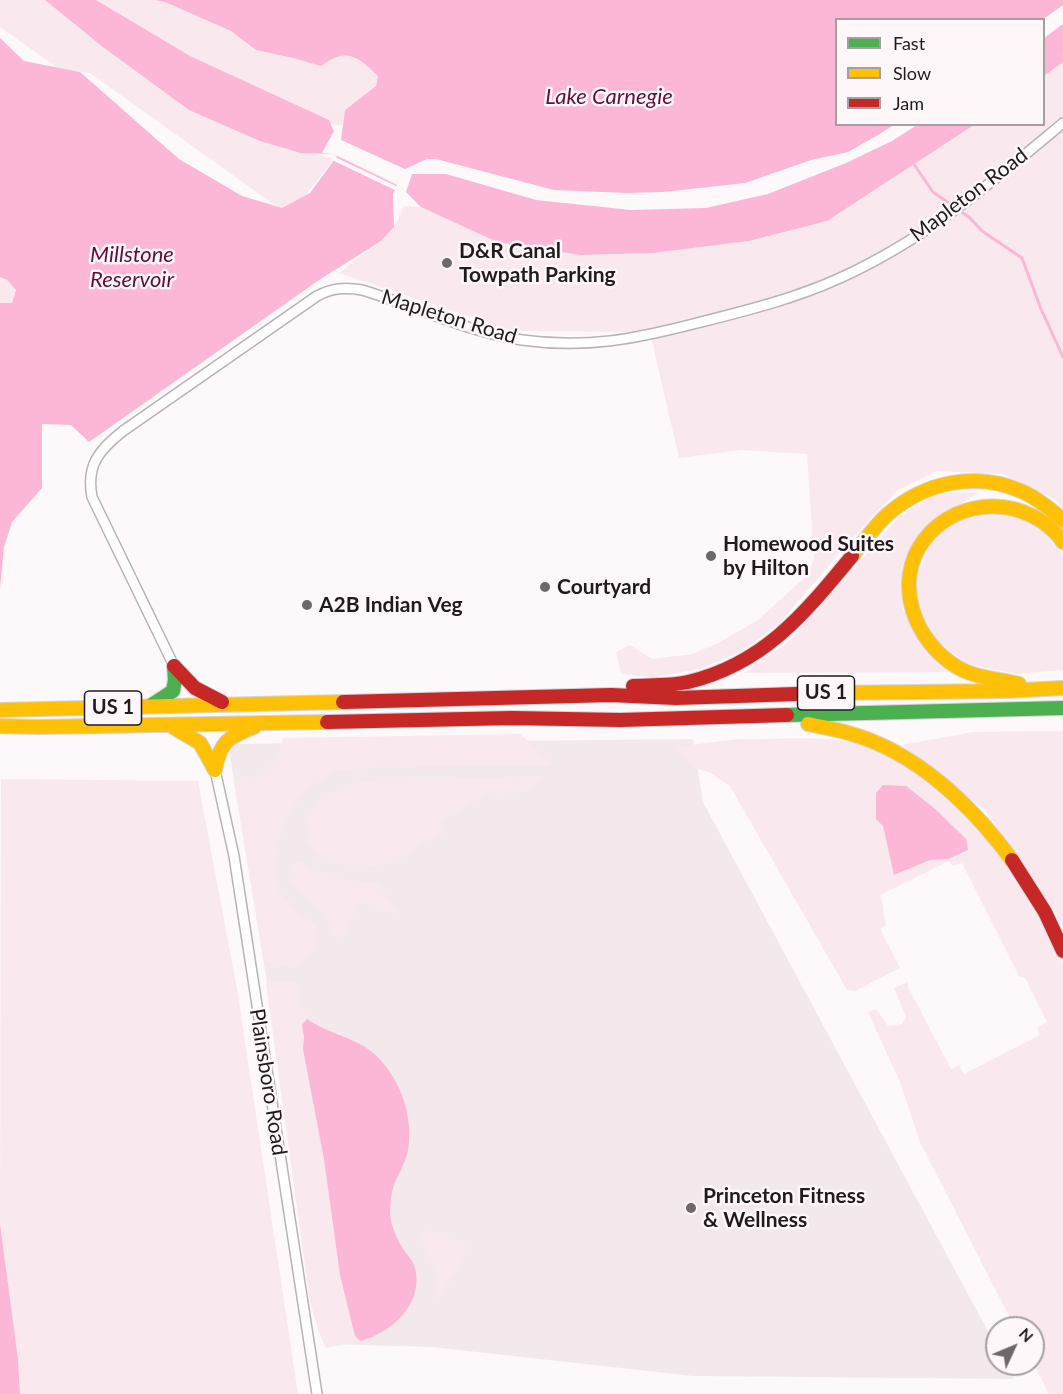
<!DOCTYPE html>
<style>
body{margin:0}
#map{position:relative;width:1063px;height:1394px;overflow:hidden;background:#fdf8fa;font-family:Lato,sans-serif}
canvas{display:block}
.legend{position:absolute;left:835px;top:18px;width:210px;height:108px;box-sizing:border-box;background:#fef7fa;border:2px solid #a69fa2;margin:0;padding:8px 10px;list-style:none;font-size:18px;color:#211b1e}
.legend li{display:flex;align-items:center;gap:12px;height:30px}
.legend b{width:30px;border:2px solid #a69fa2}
.north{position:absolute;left:985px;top:1316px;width:60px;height:60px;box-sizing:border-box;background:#fef7fa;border:2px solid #a69fa2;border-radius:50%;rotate:46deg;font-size:16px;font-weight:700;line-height:24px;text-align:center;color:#211b1e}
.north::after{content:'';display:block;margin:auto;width:21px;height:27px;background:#6e686b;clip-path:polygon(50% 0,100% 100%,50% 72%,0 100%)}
</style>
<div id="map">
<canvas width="1063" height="1394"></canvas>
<ul class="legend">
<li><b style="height:8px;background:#4caf50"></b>Fast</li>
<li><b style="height:8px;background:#ffc107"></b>Slow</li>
<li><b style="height:8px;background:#c62828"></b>Jam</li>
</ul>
<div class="north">N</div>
</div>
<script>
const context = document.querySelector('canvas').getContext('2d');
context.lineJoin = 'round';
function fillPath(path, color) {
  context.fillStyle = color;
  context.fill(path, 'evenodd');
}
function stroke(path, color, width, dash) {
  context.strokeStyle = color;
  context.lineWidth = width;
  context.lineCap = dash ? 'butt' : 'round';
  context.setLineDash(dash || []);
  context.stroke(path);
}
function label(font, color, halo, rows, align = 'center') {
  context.font = font + ' Lato,sans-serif';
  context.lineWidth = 5;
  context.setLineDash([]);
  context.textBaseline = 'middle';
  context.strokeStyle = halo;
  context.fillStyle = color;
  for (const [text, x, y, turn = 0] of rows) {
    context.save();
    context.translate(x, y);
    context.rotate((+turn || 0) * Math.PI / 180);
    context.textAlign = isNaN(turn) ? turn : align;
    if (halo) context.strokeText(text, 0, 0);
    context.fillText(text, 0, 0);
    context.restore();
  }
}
const built = new Path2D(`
 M693 739 703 802 997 1348V1364H1005L1014 1379 693 1376 432 1347 326 1344 228 744Z`);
const green = new Path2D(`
 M0 0H155L165 2 231 31 256 50 293 58 320 66C346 47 357 56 378 76L376 86 345 110 342 126 326 123 311 153 334 159 295 208H279L90 73 58 68 0 27Z
 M1063 62V509L1056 500 1003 474 937 471 898 490 854 536 779 624 741 652 699 669 655 677 621 674 616 652 630 645 652 659 693 654 720 642 758 620 803 579 814 560 807 454 742 450 679 458 652 341 632 332 513 331 339 273 381 241 394 227 404 206 421 207 497 242 580 255 653 253 749 241 827 221 974 125 1044 124V76Z
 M0 277 7 280 16 290 12 303H0Z
 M979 492 924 528 903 564V610L959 672 744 673 791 640 900 516 937 493Z
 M1001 512 1037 525 1063 555V670L1016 674 967 664 936 640 911 594 930 543 959 518Z
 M1063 731V925L986 811 902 745 973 732Z
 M520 734 553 765 383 767 338 770 308 788 286 816 272 865 278 891 296 910 317 927 319 941 299 964 284 966 264 961 234 782C262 777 278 767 283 738Z
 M738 739C773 740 820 735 853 743 887 752 913 770 939 793 995 840 1035 899 1063 966V1394H1049L1033 1363V1328H1015L920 1142 900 1082 868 1012 876 1009 888 1026 902 1024 906 1017 894 988 908 982V987L951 1069 959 1065 964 1074 1040 1035 1037 1028 1047 1022 1025 978 1019 976 962 863 953 866 949 861 880 895C884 905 883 915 886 925L880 929 900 968 855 991 847 990 730 786 709 772 693 768 675 747ZM883 826 948 859 930 860 895 875Z
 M545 776 528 788 500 798 493 791 441 821 445 832 404 856 378 866 345 864 318 857 306 841 305 822 319 800 356 782Z
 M1 779 198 781 237 989 298 1394H20L18 1359 0 1224Z
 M297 861C306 863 310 868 318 872 337 882 356 881 376 882L401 915 364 902 356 905 346 934 340 938 333 935C329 925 327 917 320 909 308 894 273 882 297 861Z
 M295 982 307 1019 302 1025 304 1037 303 1049 350 1315 355 1336 360 1341 326 1348 319 1333 310 1302 266 983Z
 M424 1231 435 1232 466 1246 456 1272 436 1299 437 1273 421 1238Z`);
const water = new Path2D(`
 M45 0H96L190 56 329 120 339 144 405 174H446L536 200 631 210 706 208 768 194 846 163 892 141 917 125H974L827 221 749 241 653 253 580 255 497 242 421 207 399 185 347 161 397 185 393 194 394 227 381 241 319 280 89 442 71 425 42 424V488L12 522 4 547 0 588V303H12L16 290 7 280 0 277V38L24 61 80 72 179 159 242 196 282 208 310 193 337 156 333 154 301 153 260 141 189 110 103 47Z
 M155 0H1063V5L1043 19 836 20V124L894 125 878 135 848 152 811 160 745 183 663 192 627 193 554 190 436 159H427L405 169 341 140 345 110 376 86 378 76C357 56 346 47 321 66L293 58 256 50 231 31 165 2Z
 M1063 24V62L1044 76V38Z
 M883 785 906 786 934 808 966 839 968 850 948 859 930 860 894 875 883 826 876 819V793Z
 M307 1019C344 1043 369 1035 395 1080 407 1102 413 1130 407 1155 404 1164 400 1172 396 1180 392 1188 390 1202 390 1212 390 1223 397 1240 404 1250 407 1255 412 1259 414 1265 426 1301 393 1333 360 1341L355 1336 340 1275 324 1159 303 1049 304 1037 302 1025Z
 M0 1224 18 1359 20 1394H0Z`);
const pier = new Path2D(`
 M334 131H337L338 134 339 131 341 140 405 170H411L408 171H412V174L406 192 399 185 333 154 322 153Z
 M333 156 398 187 397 191 332 160Z`);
const stream = new Path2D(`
 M913 163 933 192 970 218 982 231 1022 258 1041 309 1063 357`);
const street = new Path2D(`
 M174 666 92 497C86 465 99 450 123 431L317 296C332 288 345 287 362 290 415 306 467 332 522 340 586 349 635 339 697 323 745 311 794 299 840 278 926 239 991 183 1063 123
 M215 770 234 856 317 1394`);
const fast = new Path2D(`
 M150 706 173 691 175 680 174 666
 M787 715 1063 708`);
const slow = new Path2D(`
 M852 556C863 542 875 526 888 514 925 482 976 471 1021 491 1037 498 1050 509 1063 520
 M1019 684C999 679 975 678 957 667 915 642 892 583 924 540 959 494 1030 496 1063 542
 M827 693 1005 691 1063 688
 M0 710 343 702
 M808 724C821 727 835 729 848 733 916 751 972 806 1012 860
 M0 726 38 727 327 722
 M173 727 200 743 215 770
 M215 770C220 742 228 737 254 727`);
const jam = new Path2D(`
 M174 666 195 688 222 702
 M633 686C651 685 670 686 688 682 764 664 805 613 852 556
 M343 702 611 695 676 698 827 693
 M327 722 512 718 620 720 787 715
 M1012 860 1045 912 1063 951`);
const markers = [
 [447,263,6,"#6e686b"],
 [711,556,6,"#6e686b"],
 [545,587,6,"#6e686b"],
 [307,605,6,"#6e686b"],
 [691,1208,6,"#6e686b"]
];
const shields = [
 [826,693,57],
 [113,708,57]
];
const shieldNames = [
 ["US 1",826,693],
 ["US 1",113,708]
];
const streetNames = [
 ["Mapleton Road",969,195,-37],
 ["Mapleton Road",449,317,17],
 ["Plainsboro Road",268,1082,81]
];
const poiNames = [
 ["D&R Canal",459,251],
 ["Towpath Parking",459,275],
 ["Homewood Suites",723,544],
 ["by Hilton",723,568],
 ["Courtyard",557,587],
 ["A2B Indian Veg",319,605],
 ["Princeton Fitness",703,1196],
 ["& Wellness",703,1220]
];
const waterNames = [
 ["Lake Carnegie",609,97],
 ["Millstone",132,255],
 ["Reservoir",132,280]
];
fillPath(built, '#f3e9ed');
fillPath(green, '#fae8ef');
fillPath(water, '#fcb6d6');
fillPath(pier, '#fdf8fa');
stroke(stream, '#fcb6d6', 3);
stroke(street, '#b8b3b5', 12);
stroke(fast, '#d6d4d5', 16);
stroke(slow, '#d6d4d5', 16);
stroke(jam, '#d6d4d5', 16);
stroke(street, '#fffefe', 9);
stroke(fast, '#4caf50', 14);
stroke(slow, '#ffc107', 14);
stroke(jam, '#c62828', 14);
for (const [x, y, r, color] of markers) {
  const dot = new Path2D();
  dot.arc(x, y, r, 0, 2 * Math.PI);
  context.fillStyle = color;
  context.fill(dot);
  stroke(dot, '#fef7fa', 2);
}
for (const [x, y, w] of shields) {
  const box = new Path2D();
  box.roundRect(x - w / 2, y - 17, w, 34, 4.5);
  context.fillStyle = '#fef7fa';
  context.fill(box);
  stroke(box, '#211b1e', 1.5);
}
label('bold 20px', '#211b1e', null, shieldNames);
label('21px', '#211b1e', '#fef7fa', streetNames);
label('bold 21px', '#211b1e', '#fef7fa', poiNames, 'left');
label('italic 22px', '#620d3d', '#fef7fa', waterNames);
</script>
